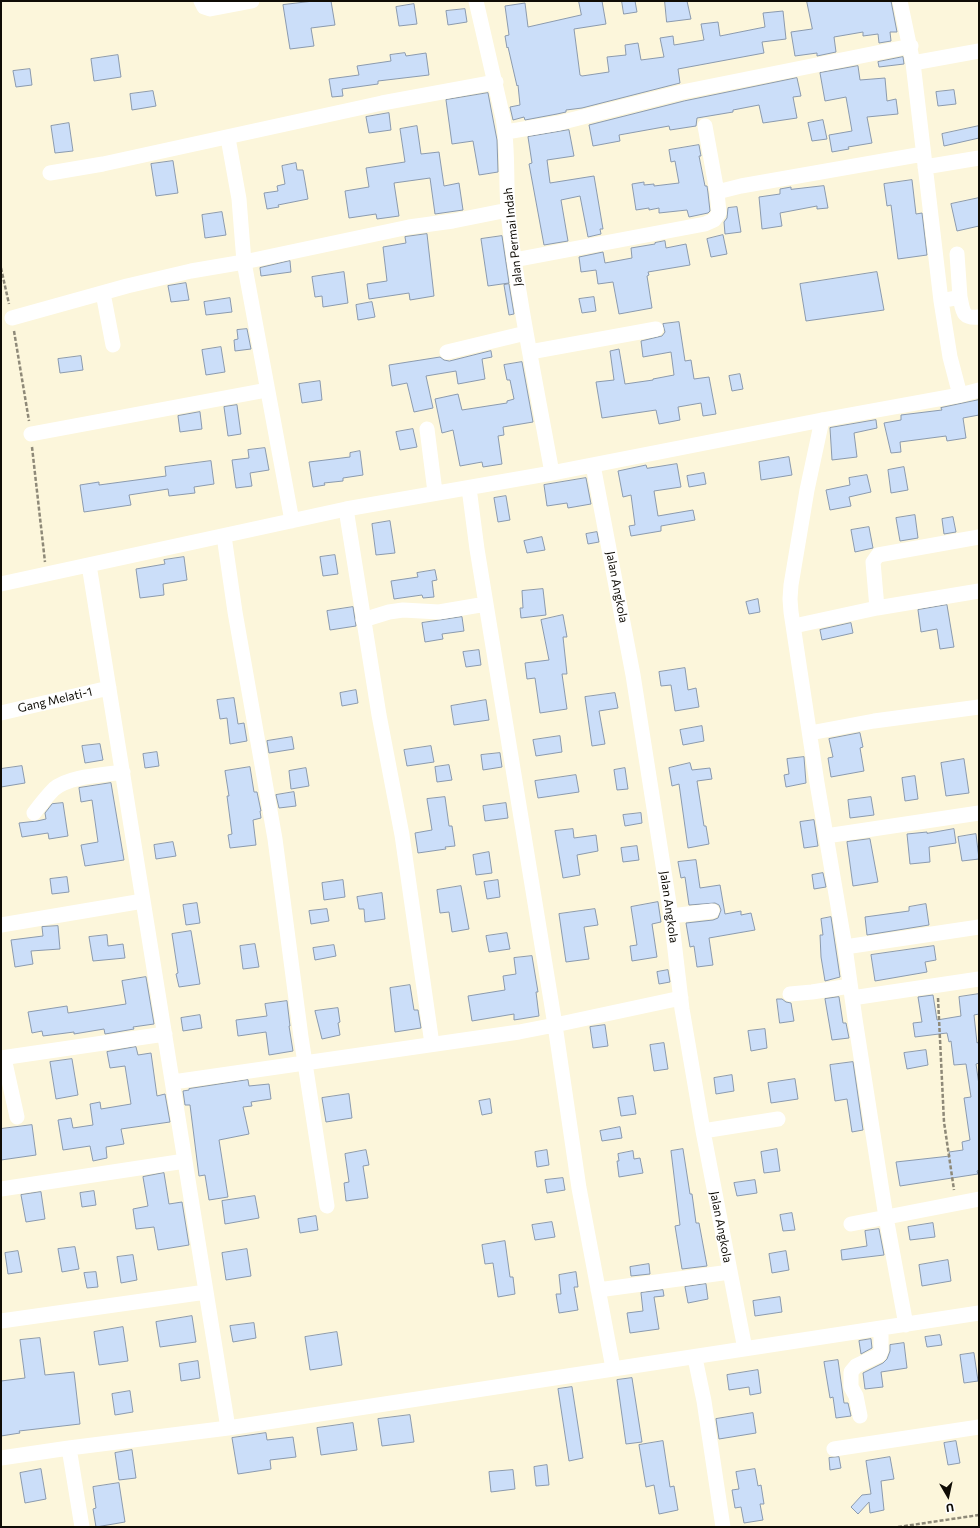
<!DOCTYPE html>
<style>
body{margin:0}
#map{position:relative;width:980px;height:1528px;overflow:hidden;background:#fcf6db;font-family:Commissioner,sans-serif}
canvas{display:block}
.frame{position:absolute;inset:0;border:2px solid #0f0c05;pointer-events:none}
.north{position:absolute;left:928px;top:1476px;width:40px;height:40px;-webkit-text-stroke:3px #fff;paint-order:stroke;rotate:171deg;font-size:11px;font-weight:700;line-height:16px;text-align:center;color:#0f0c05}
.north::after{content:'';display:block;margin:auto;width:14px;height:18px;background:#0f0c05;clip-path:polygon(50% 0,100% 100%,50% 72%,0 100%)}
</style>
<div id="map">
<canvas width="980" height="1528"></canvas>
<div class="frame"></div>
<div class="north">U</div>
</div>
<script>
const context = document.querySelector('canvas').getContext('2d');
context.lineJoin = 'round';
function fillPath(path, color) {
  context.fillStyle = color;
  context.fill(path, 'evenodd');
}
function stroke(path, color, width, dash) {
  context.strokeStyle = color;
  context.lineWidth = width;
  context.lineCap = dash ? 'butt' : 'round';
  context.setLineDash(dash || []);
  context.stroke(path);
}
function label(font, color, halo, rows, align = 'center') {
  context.font = font + ' Commissioner,sans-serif';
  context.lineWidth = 3;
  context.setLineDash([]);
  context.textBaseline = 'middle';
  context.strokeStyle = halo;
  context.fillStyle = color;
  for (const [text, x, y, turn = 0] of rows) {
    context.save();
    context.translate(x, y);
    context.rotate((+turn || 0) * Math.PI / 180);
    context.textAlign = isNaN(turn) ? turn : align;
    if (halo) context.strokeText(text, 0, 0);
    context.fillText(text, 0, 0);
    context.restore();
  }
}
const building = new Path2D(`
 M314 1H331L335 25 311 28 314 46 290 49 283 5Z
 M579 1H602L606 24 574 29 580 75 582 76 609 72 607 57 626 55 625 45 638 43 641 60 664 57 660 38 673 36 674 45 704 40 701 24 718 22 720 36 765 27 763 13 783 11 786 39 762 42 764 53 678 69 680 83 582 108 566 110V112L557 114 525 120 524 117 513 120 510 107 520 105 518 85 517 86 508 47 507 48 505 36 509 35 505 6 525 3 528 27 581 15Z
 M622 1H635L637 12 624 14Z
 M665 1H687L691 19 667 22Z
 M807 1H891L897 32H890L891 41 879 43 878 34 863 36V32L834 37 836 52 817 56V53L795 56 791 32 812 29Z
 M414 4 417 24 399 26 396 7Z
 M465 9 467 22 448 25 446 11Z
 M405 53 406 56 426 53 429 75 378 81V84L342 89 343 96 332 97 329 79 359 75 357 66 391 61 390 55Z
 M118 55 121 77 94 81 91 59Z
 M903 57 904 64 879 67 878 62Z
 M858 66 860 80 885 78 887 101 896 99 898 114 867 117 872 143 848 147 849 149 832 152 829 135 852 131 846 97 825 101 820 73Z
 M30 69 32 85 16 87 13 71Z
 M797 78 801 96 793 97 797 118 763 123 759 105 733 110V112L697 118 696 126 670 130 669 126 619 135 620 141 593 146 589 125 684 101Z
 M954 90 956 104 938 106 936 92Z
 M153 91 156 106 132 110 130 94Z
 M488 93 497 140 498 172 479 175 473 141 452 144 446 100Z
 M389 113 391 130 369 133 366 117Z
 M823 120 827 139 812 141 808 123Z
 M69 123 73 151 55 153 51 126Z
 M417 126 421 154 439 152 444 186 459 183 463 210 435 214 430 178 394 183 399 216 377 219 376 214 349 218 345 191 369 187 366 168 405 162 400 129Z
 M979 126V138L944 146 942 134Z
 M569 130 574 156 547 160 550 183 594 176 603 229H600L601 234 588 237 580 196 561 200 568 241 544 245 529 164 532 163 528 137Z
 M699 145 701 156H699L705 186H707L708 193 710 211 708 213 689 217 687 210 659 213V208L649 210V208L636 210 632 184 644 182V185L654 184V186L679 183 675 161 671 162 669 150Z
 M173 161 178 193 156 196 151 164Z
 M296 163 297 170H303L308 199 278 205 279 207 267 209 264 193 278 191 277 186 285 184 282 166Z
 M912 180 916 214 922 213 927 255 898 259 891 205 887 206 884 184Z
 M824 186 828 208 817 209V206L780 213 782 226 762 229 759 197 780 194V189L791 187V189Z
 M979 198V226L957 231 951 204Z
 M737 207 741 232 725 234 724 222 727 218 728 208Z
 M222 212 226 235 205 238 202 215Z
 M427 234 434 296 410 300 409 293 369 299 367 284 387 281 383 247 406 243 405 237Z
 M723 235 727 254 711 257 707 239Z
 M502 236 509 283 488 286 481 239Z
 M665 241 666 248 686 244 690 265 648 272 649 275 647 276 652 308 619 314 613 282 598 284 596 270 581 272 579 257 603 252 605 263 632 258 631 248 655 244V243Z
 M290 261 291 272 261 276 260 268Z
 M344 272 348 303 323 307 322 296 315 297 312 277Z
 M877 272 884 310 806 321 800 284Z
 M186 283 189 300 171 302 168 286Z
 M509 284 514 314 509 315 504 285Z
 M594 297 596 311 582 313 579 299Z
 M230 298 232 312 206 315 204 302Z
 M372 302 375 317 358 320 356 305Z
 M679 322 685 361 691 360 694 379 709 377 716 414 703 416 701 403 678 407 680 420 659 424 656 410 602 418 596 382 614 380 610 351 619 349 625 384 653 380V379L674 375 671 352 643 357 641 341 662 336 665 332 663 324Z
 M247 329 251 349 235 351 234 340 238 339 237 330Z
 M221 347 225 372 206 375 202 350Z
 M491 351 492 357 482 359 485 379 458 384 456 371 426 376 433 408 414 412 407 383 392 386 389 365 440 357 444 360 449 361Z
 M81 356 83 370 60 373 58 359Z
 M522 362 533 422 503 427 504 435 498 436 502 464 483 467 482 462 460 466 453 430 442 433 435 399 458 394 462 410 507 403V401L514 399 510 380H507L504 365Z
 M740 374 743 389 732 391 729 376Z
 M320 381 322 400 302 403 299 384Z
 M979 400V415L963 418 966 438 947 441 946 436 900 442 901 452 891 453 884 423 901 420V415L942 410 941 408Z
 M237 405 241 434 228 436 224 407Z
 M200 412 202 429 180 432 178 416Z
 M876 420 877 428 854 433 857 457 832 460 830 428Z
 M413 429 417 447 400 450 396 432Z
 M265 448 269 470 250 473 252 486 236 488 232 460 249 458 248 450Z
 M360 451 363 475 343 478V481L324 483 325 485 313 487 309 462 350 457V453Z
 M789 457 792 475 761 480 759 462Z
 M211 461 214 484 194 487 195 493 169 496 168 489 129 495 131 505 84 512 80 485 99 482V485L166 476 165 467Z
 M677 464 681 487 654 491 658 516 693 510 695 520 661 526V531L631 536 629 526 635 525 631 495 623 497 618 471 646 465 647 468Z
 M904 467 908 490 891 493 888 470Z
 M704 473 706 484 689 487 687 476Z
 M867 475 871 492 849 497 851 506 830 510 826 490 850 485 849 478Z
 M586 478 591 504 568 508 567 503 547 506 544 485Z
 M506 496 510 520 498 522 494 498Z
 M915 515 918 538 900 541 896 518Z
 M953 517 956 532 944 534 942 519Z
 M390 521 395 553 376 555 372 524Z
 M869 527 873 548 855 552 851 530Z
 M597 532 599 542 588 544 586 534Z
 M542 537 545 550 527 553 524 541Z
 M335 555 338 574 323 576 320 557Z
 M184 557 187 580 163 584 164 595 140 598 136 569 165 564 164 560Z
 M435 570 437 580 432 581 434 597 423 598 422 595 394 599 391 581 418 577 417 573Z
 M543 589 546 615 521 618 520 608H523L522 591Z
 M758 599 760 612 749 614 746 602Z
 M947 605 954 647 940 649 937 629 921 632 918 610Z
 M353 607 356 626 330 630 327 611Z
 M563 615 567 637H563L567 674H562L567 709 540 713 535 678 527 679 525 663 549 660 541 620Z
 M462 617 464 631 442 634 443 639 425 642 422 623Z
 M851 623 853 633 822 640 820 630Z
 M479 650 481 665 466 667 463 652Z
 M685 668 688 690 696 688 699 707 675 711 671 685 661 686 659 672Z
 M356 690 358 703 342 706 340 693Z
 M615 693 618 708 599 711 605 744 592 746 585 697Z
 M234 698 238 724 244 723 247 741 230 744 227 718 220 719 217 700Z
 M486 700 489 720 454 725 451 706Z
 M702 726 704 741 683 745 680 730Z
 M860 733 863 747 860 748 864 771 831 777 828 758 833 757 829 739Z
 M560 736 562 752 536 756 533 740Z
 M292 737 294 749 269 753 267 741Z
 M100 744 103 760 85 763 82 746Z
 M431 746 434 762 407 766 404 750Z
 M157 752 159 766 145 768 143 754Z
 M500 753 502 767 483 770 481 755Z
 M804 757 806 783 786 787 784 775 789 774 787 759Z
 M964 759 969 793 946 796 941 763Z
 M690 763 692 770 710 768 712 779 697 781 704 826H706L709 844 688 848 679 784 672 786 669 768Z
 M449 765 452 780 437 782 435 767Z
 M22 766 25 783 1 787V769Z
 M250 767 254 792H257L261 811H260L261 818 253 820 256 845 230 848 228 835 232 834 227 796H229L225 771Z
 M306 768 309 786 291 789 289 771Z
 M625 768 628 789 617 790 614 770Z
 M576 775 579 792 538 798 535 781Z
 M915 776 918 799 905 801 902 778Z
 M111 783 124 860 85 866 81 845 98 842 92 800 81 802 79 788Z
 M294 792 296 806 279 808 276 795Z
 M445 797 449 826H452L455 846 445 847 446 849 418 853 415 833 432 830 427 799Z
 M871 797 874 815 850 818 848 800Z
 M63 803 68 836 49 839 48 833 22 837 19 823 37 821 46 819 45 813 52 804Z
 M506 803 508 818 485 821 483 806Z
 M641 813 642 823 625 826 623 815Z
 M814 820 818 846 804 848 800 822Z
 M573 829 574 838 596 835 598 851 577 855 580 875 563 878 555 831Z
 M954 829 956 843 929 847 930 862 910 864 907 834 927 832V833Z
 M976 834 979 859 962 861 958 837Z
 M870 839 878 882 853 886 847 842Z
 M173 842 176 856 156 859 154 845Z
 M637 846 639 860 623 862 621 848Z
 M489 852 492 873 476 875 473 855Z
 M696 860 700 888 720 885 725 914 741 911V915L751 913 755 930 709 938 713 965 697 967 694 946 690 947 686 923 713 920 718 918 721 910 719 905 715 903 689 905 685 877 681 878 678 862Z
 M823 873 826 887 814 889 812 875Z
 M67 877 69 892 52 894 50 879Z
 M343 880 345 897 324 900 322 883Z
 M498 880 500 897 487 899 484 882Z
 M461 886 469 929 452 932 449 912 440 913 437 890Z
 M382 893 385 919 365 922 364 909H359L357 897Z
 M658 902 661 922 652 924 657 957 632 961 630 946 637 945 631 907Z
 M197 903 200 923 186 925 183 905Z
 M926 904 929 925 867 935 865 917 909 911V907Z
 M327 909 329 921 311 924 309 911Z
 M595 909 598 925 584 927 589 959 566 962 559 914Z
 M831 917 840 977 825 981 821 957 820 935H823L821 919Z
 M58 926 60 949 31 951 33 964 15 967 11 940 43 936 42 927Z
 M191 931 200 984 179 987 176 974 178 973 172 934Z
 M507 933 510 949 489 952 486 936Z
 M107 935 108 946 123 944 125 958 93 961 89 937Z
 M255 944 259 967 243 969 240 946Z
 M334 945 336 956 315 960 313 948Z
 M934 946 936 960 925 962 927 972 875 981 871 955Z
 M532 956 538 992H536L539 1016 514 1020V1014L472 1021 468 996 505 990 503 976 516 974 514 958Z
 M668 970 670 982 659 984 657 972Z
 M146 977 154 1024 133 1027 134 1029 105 1034 104 1029 74 1034V1032L43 1036 42 1031 32 1033 28 1012 67 1006 68 1013 126 1004 122 981Z
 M410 985 414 1010H418L421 1028 395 1032 390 988Z
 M979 994V1014L974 1015 977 1043 979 1042V1063L976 1064 979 1085V1170L977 1171 978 1174 900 1186 896 1162 950 1156 949 1152 963 1150 962 1142 970 1140 964 1098 971 1097 966 1064 954 1065 951 1041 949 1042 947 1033 915 1037 913 1023 922 1022 918 997 933 995 937 1020 961 1016 959 997Z
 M839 997 843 1023H846L849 1038 832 1040 825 999Z
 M777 999H782L786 1002 791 1003 794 1021 780 1023Z
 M287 1001 290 1026H289L293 1051 269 1055 266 1032 238 1036 236 1020 267 1016 265 1004Z
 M338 1008 340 1022 338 1023 340 1035 322 1039 315 1011Z
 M200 1015 202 1028 183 1031 181 1018Z
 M605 1025 608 1046 593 1048 590 1027Z
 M765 1029 767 1048 751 1051 748 1031Z
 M664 1043 668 1069 654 1071 650 1045Z
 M136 1047 138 1055 151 1053 157 1096 165 1094 170 1122 121 1129 124 1144 106 1147 107 1158 93 1161 90 1146 63 1150 58 1120 71 1118 73 1128 93 1125 90 1104 100 1102 101 1109 131 1104 125 1066 110 1068 107 1052Z
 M926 1050 928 1065 907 1069 904 1053Z
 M72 1059 78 1095 56 1099 50 1062Z
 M853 1062 863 1130 852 1132 847 1099 835 1101 830 1065Z
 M732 1075 734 1091 716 1094 714 1078Z
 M795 1079 798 1099 771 1103 768 1083Z
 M248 1080 249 1086 269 1084 271 1099 251 1102 252 1106 243 1107 249 1134 219 1140 228 1197 209 1200 205 1175 199 1176 190 1105H185L183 1091 189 1090V1089Z
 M349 1094 352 1118 326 1122 322 1098Z
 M633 1096 636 1114 621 1116 618 1098Z
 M490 1099 492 1113 482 1115 479 1101Z
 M32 1125 36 1155 1 1160V1129Z
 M620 1127 622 1138 602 1141 600 1131Z
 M683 1149 690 1194H692L696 1223H699L707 1266 682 1269 675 1226 680 1225 671 1151Z
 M777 1149 780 1171 764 1173 761 1152Z
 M366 1150 369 1165 363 1166 368 1198 346 1201 344 1183 349 1182 345 1154Z
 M547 1150 549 1165 537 1167 535 1152Z
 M633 1151 634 1159 640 1158 643 1173 619 1177 617 1161H619L618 1154Z
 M164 1173 169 1204 182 1202 189 1245 158 1250 154 1227 136 1229 133 1209 148 1206 143 1177Z
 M563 1178 565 1190 547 1193 545 1180Z
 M755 1180 757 1193 737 1196 734 1183Z
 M94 1191 96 1205 82 1207 80 1193Z
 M41 1192 45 1219 26 1222 21 1195Z
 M255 1196 259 1218 225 1224 222 1201Z
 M792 1213 795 1230 783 1231 780 1215Z
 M316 1216 318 1230 300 1233 298 1219Z
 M552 1222 555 1237 535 1240 532 1225Z
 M933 1223 935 1237 910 1240 908 1227Z
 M879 1229 884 1255 842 1260 841 1250 867 1246 865 1231Z
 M505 1241 510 1277H513L515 1294 498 1297 493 1263 485 1264 482 1245Z
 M75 1247 79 1269 62 1272 58 1249Z
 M247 1249 251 1276 226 1280 222 1253Z
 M18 1251 22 1272 8 1274 5 1253Z
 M786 1251 789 1270 772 1273 769 1254Z
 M133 1255 137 1280 121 1283 117 1257Z
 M948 1260 951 1281 922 1286 919 1265Z
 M649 1264 650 1274 631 1276 630 1267Z
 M96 1272 98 1287 87 1288 84 1273Z
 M576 1272 578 1287H574L578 1310 559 1313 556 1294H561L559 1275Z
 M706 1284 708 1299 688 1303 685 1287Z
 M663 1290 664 1296 654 1297 659 1329 630 1333 627 1313 643 1311 641 1293Z
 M780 1297 782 1312 755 1316 753 1301Z
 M192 1316 196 1342 160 1347 156 1322Z
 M254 1323 256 1338 233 1342 230 1326Z
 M123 1327 128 1361 99 1365 94 1332Z
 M337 1332 342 1365 310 1370 305 1337Z
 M940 1335 942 1345 927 1347 925 1337Z
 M40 1338 45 1375 74 1372 80 1424 19 1431 20 1433 1 1436V1381L25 1378 20 1340Z
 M871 1339 872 1348 861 1354 859 1341Z
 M904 1343 907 1368 881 1372 883 1387 865 1389 863 1373 883 1363 887 1359 890 1351V1345Z
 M974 1353 978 1381 964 1383 960 1355Z
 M838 1360 844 1403H848L851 1416 836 1418 833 1397 830 1398 824 1362Z
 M198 1361 200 1378 181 1381 179 1364Z
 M758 1370 761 1393 750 1395 749 1387 729 1390 727 1375Z
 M632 1378 642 1442 626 1444 617 1380Z
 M572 1387 583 1458 569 1461 558 1389Z
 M130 1391 133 1412 115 1415 112 1394Z
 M753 1413 756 1433 719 1439 716 1419Z
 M410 1415 414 1442 382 1446 378 1419Z
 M353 1423 357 1450 321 1455 317 1428Z
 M266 1433 267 1440 293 1437 296 1457 270 1460 271 1469 238 1474 232 1438Z
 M663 1441 670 1487 674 1486 678 1510 659 1514 654 1485 646 1487 639 1445Z
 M956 1441 960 1463 948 1465 944 1443Z
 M132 1450 136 1478 119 1480 115 1453Z
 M839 1457 841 1468 830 1470 829 1458Z
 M890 1457 894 1479 881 1481 884 1510 870 1513 869 1502 858 1514 851 1507 862 1495 871 1494 866 1461Z
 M547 1465 549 1485 536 1486 534 1467Z
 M41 1469 46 1499 25 1503 20 1473Z
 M755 1469 758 1486 761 1485 764 1504H760L763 1520 744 1523 741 1507 735 1508 732 1490 739 1489 736 1472Z
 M513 1470 515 1489 491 1492 489 1472Z
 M119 1483 125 1522 96 1527 93 1509 96 1508 93 1487Z`);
const path = new Path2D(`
 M1 268 9 304
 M14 331 29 421
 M32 447 45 562
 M938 998 944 1122 954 1190
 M898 1527 979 1515`);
const minor = new Path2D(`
 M201 1 204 7 210 9 252 1
 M476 1 503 118C509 152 505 187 509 221 519 305 537 389 552 473
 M900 1 913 63 941 301 950 357 960 395
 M913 63 979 51
 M506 132 559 123 682 92 911 46
 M228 138 239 199 244 262 292 521
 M925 167 979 158
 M50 173 103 164 382 103 496 82
 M717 192 741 186 923 154
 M957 254 960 297
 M514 260 705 224 714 220 719 213 717 192 705 126
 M103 293 113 345
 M941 301 960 297C963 311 962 319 979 317
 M12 318 127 286 191 271 244 262 409 227 453 221 508 210
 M447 352 526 333
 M530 352 656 329
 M822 420 807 490 791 585 790 599 791 612 817 783 845 947 855 1019 886 1217 906 1325
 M427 429 435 492
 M31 434 267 390
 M593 465 633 675 671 916 682 1009 703 1131 745 1349
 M469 488 477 549 555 1025 579 1188 613 1368
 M346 509 379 715 402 835 432 1044
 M224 536 235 612 275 839 301 1037 327 1206
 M89 565 228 1428
 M1 584 346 509 552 473 822 420 960 395 979 390
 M877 608 873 562 878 555 979 537
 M363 620 389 612 403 610 439 612 486 604
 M794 626 877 608 979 591
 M1 713 109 688
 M810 733 874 721 979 707
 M34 813C40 805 47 796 54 789 69 776 104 775 123 772
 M826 836 979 813
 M671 916 712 911
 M1 925 143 901
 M845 947 979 927
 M790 994 812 992 850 986
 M852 998 979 979
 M1 1058 165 1034
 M4 1058 17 1117
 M173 1082 519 1032 555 1025 681 998
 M703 1131 778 1119
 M1 1189 185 1161
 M851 1224 979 1199
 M598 1290 730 1272
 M1 1321 206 1292
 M695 1358 704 1401 723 1527
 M860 1416 856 1396 851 1387V1372L856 1366 879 1355 881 1351V1329
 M69 1448 82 1527
 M834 1449 979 1427
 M1 1458 69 1448 228 1428 979 1313`);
const streetNames = [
 ["Jalan Permai Indah",513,237,-96],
 ["Jalan Angkola",617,587,79],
 ["Gang Melati-1",55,700,-13],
 ["Jalan Angkola",669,907,82],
 ["Jalan Angkola",721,1227,79]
];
fillPath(building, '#cbdef9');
stroke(building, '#8b9aae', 1);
stroke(path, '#8e8978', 2.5, [4, 2]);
stroke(minor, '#fff', 15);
label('12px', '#0f0c05', '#fff', streetNames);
</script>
